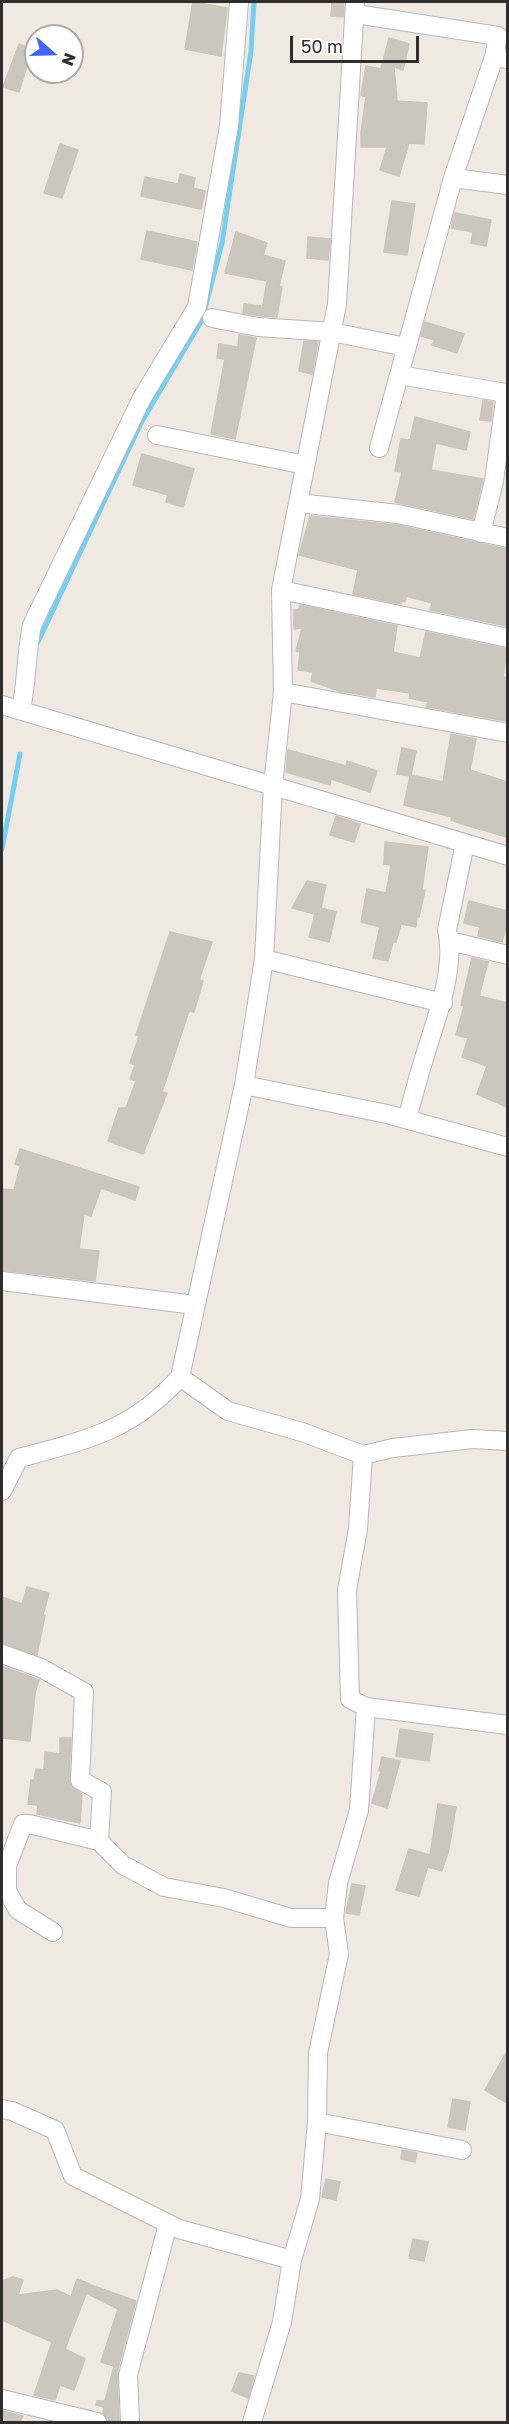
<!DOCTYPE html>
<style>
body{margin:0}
#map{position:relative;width:509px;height:2424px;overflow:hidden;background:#efe9e1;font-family:"Golos Text",sans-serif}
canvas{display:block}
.frame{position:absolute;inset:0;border:3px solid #2e2e2e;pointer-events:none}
.north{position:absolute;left:24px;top:24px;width:60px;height:60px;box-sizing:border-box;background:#fff;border:2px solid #ababab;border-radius:50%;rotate:110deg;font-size:16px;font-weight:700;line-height:24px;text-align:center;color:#2e2e2e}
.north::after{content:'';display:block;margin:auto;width:21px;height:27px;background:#4264fb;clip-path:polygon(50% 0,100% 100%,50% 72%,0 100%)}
.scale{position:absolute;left:290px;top:36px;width:129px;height:27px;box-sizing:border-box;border:3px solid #2e2e2e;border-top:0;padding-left:8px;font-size:18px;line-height:21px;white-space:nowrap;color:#2e2e2e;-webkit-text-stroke:4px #fff;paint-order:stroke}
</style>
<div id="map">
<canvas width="509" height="2424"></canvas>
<div class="frame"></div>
<div class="north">N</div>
<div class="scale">50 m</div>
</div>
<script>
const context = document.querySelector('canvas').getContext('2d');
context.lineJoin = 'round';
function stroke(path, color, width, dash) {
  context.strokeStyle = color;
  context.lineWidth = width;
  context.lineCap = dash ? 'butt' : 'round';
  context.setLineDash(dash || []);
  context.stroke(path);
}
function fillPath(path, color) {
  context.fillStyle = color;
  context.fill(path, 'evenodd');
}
const stream = new Path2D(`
 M38 642 141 423 202 320 222 243 251 51 254 2
 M2 849 20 754`);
const building = new Path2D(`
 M193 2 227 8 221 56 185 49Z
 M332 2H344L343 17 331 16Z
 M389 38 409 44 403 70 394 67 397 101 427 103 424 144 409 143 399 176 380 170 387 147H361V133L366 97 361 95 366 66 381 69Z
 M19 44 32 49 19 92 3 87Z
 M60 144 78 150 62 198 44 193Z
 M180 174 195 178 193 188 205 191 201 209 141 196 145 177 178 184Z
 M392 201 415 204 407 255 384 252Z
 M455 213 491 220 486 246 471 243 473 232 451 228Z
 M147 231 197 242 192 270 141 259Z
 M236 232 267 243 263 255 285 261 279 286 282 287 277 317 261 316 267 281 225 273Z
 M308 237 330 239 328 260 307 258Z
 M244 304 261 306 260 316 243 313Z
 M425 322 464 334 457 353 432 345 434 340 421 336Z
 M239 335 256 338 235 439 211 434 225 359 217 358 219 344 238 347Z
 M304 341 318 342 312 374 299 371Z
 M483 400 493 402 491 421 480 420Z
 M415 417 470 432 466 450 436 443 431 470 483 479 473 519 395 502 402 472 395 471 401 439 410 440Z
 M142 454 194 469 183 507 166 502 168 495 133 485Z
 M310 516 396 525 507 549V626L430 610 432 603 406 596 405 602 401 601V604L353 594 358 570 299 555Z
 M300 605 397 626 393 652 420 658 426 632 507 649 503 677 507 678V721L426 707 428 702 409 698 410 693 376 688 375 697 339 691 311 681 313 672 298 670 300 652 296 651 302 628 294 629V610L299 609Z
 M451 734 476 739 470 770 507 782V837L465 825 451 820 452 817 404 805 410 776 397 774 402 748 416 751 411 775 443 782Z
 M288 750 346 766 347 761 377 771 370 792 331 779 330 785 286 772Z
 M336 816 360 824 354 842 330 835Z
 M385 842 428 847 422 890H425L419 917H417L416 927 401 924 396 942H393L388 961 373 958 380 927 361 922 367 889 386 893 391 865 384 864Z
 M307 881 326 885 321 908 336 912 329 942 309 937 315 914 292 908Z
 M469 901 507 911V924L502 942 478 936 480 927 464 923Z
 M170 932 212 942 199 980 203 981 194 1012 189 1011 162 1092 167 1093 143 1154 108 1141 119 1108H126L136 1081 130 1079 135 1065 130 1063 139 1036 136 1035Z
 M472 958 488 962 479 996 507 1003V1107L477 1094 487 1066 462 1057 468 1038 456 1035 464 1006 461 1005Z
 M20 1149 139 1187 135 1200 101 1188 91 1216 84 1214 79 1249 99 1251 95 1281 2 1270V1189L14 1190 20 1166 15 1164Z
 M27 1587 49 1593 43 1615H45L37 1655 2 1643V1597L22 1604Z
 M2 1666 39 1680 35 1693 30 1741 2 1738Z
 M400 1729 433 1734 429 1761 396 1756Z
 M60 1738H71L69 1780 71 1786 82 1794 80 1823 37 1814 38 1805 28 1804 31 1780H34L36 1769 44 1770 45 1752 60 1754Z
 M382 1757 400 1761 387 1808 372 1803 381 1771H379Z
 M438 1804 456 1807 449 1849 442 1871 428 1867 429 1862 419 1896 396 1890 409 1849 430 1855Z
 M352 1884 365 1886 359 1915 346 1913Z
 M507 2051V2103L485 2090Z
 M453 2099 470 2102 465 2130 448 2127Z
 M402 2150 417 2153 415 2162 401 2159Z
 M326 2179 340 2182 336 2200 322 2197Z
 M413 2239 428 2242 424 2261 409 2258Z
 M13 2277 23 2280 18 2295 57 2290 71 2297 77 2279 90 2284 65 2349 85 2359 74 2390 60 2385 55 2400 34 2395 52 2342 2 2320V2281Z
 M91 2285 136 2301 117 2372 119 2422H108L103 2413 104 2407 96 2405 97 2401H105L114 2366 101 2362 118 2309 88 2294Z
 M239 2373 254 2376 248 2398 232 2391Z
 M3 2411 23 2416 20 2422H2Z`);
const minor = new Path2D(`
 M356 14 498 36 494 57 508 59
 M453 178 508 185
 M212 318 258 327 332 332 406 347
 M399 375 506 393 494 481 481 533
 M157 435 305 465
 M379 448 453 178 494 57
 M298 503 398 514 508 538
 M281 590 508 638
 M283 692 508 733
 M2 705 508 856
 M21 710C27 682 26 653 32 625L142 398 197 307 229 126 239 2
 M450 941 508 955
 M264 959 443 1003
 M244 1085 387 1114 508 1147
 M407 1119C413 1097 419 1074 426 1052 437 1016 456 968 447 930L465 843
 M2 1281 195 1305
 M180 1377 228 1411 302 1432 363 1455 393 1448 472 1439 508 1441
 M363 1455 358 1529 347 1590 350 1699 366 1707 508 1725
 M2 1491 19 1458C86 1440 132 1431 180 1377L244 1085 264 959 273 785 283 692 281 590 337 304 355 2
 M2 1654 41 1668 84 1692 80 1780 102 1792 99 1841
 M2 1866H7L23 1824H29L99 1841 123 1865 164 1887 224 1898 291 1918H334
 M7 1866V1891L18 1910 53 1932
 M2 2109 12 2111 55 2130 73 2176 179 2229 292 2260
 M317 2122 462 2150
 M2 2399 97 2422
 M130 2422 128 2375 168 2224
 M252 2422 282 2322 292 2260 310 2199 317 2122 318 2053 339 1954 334 1918 338 1883 359 1810 366 1707`);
stroke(stream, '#75cff0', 5);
fillPath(building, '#cbc7bf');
stroke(building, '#cbc5ba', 1.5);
stroke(minor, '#b4b7c1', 20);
stroke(minor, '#fff', 18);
</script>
